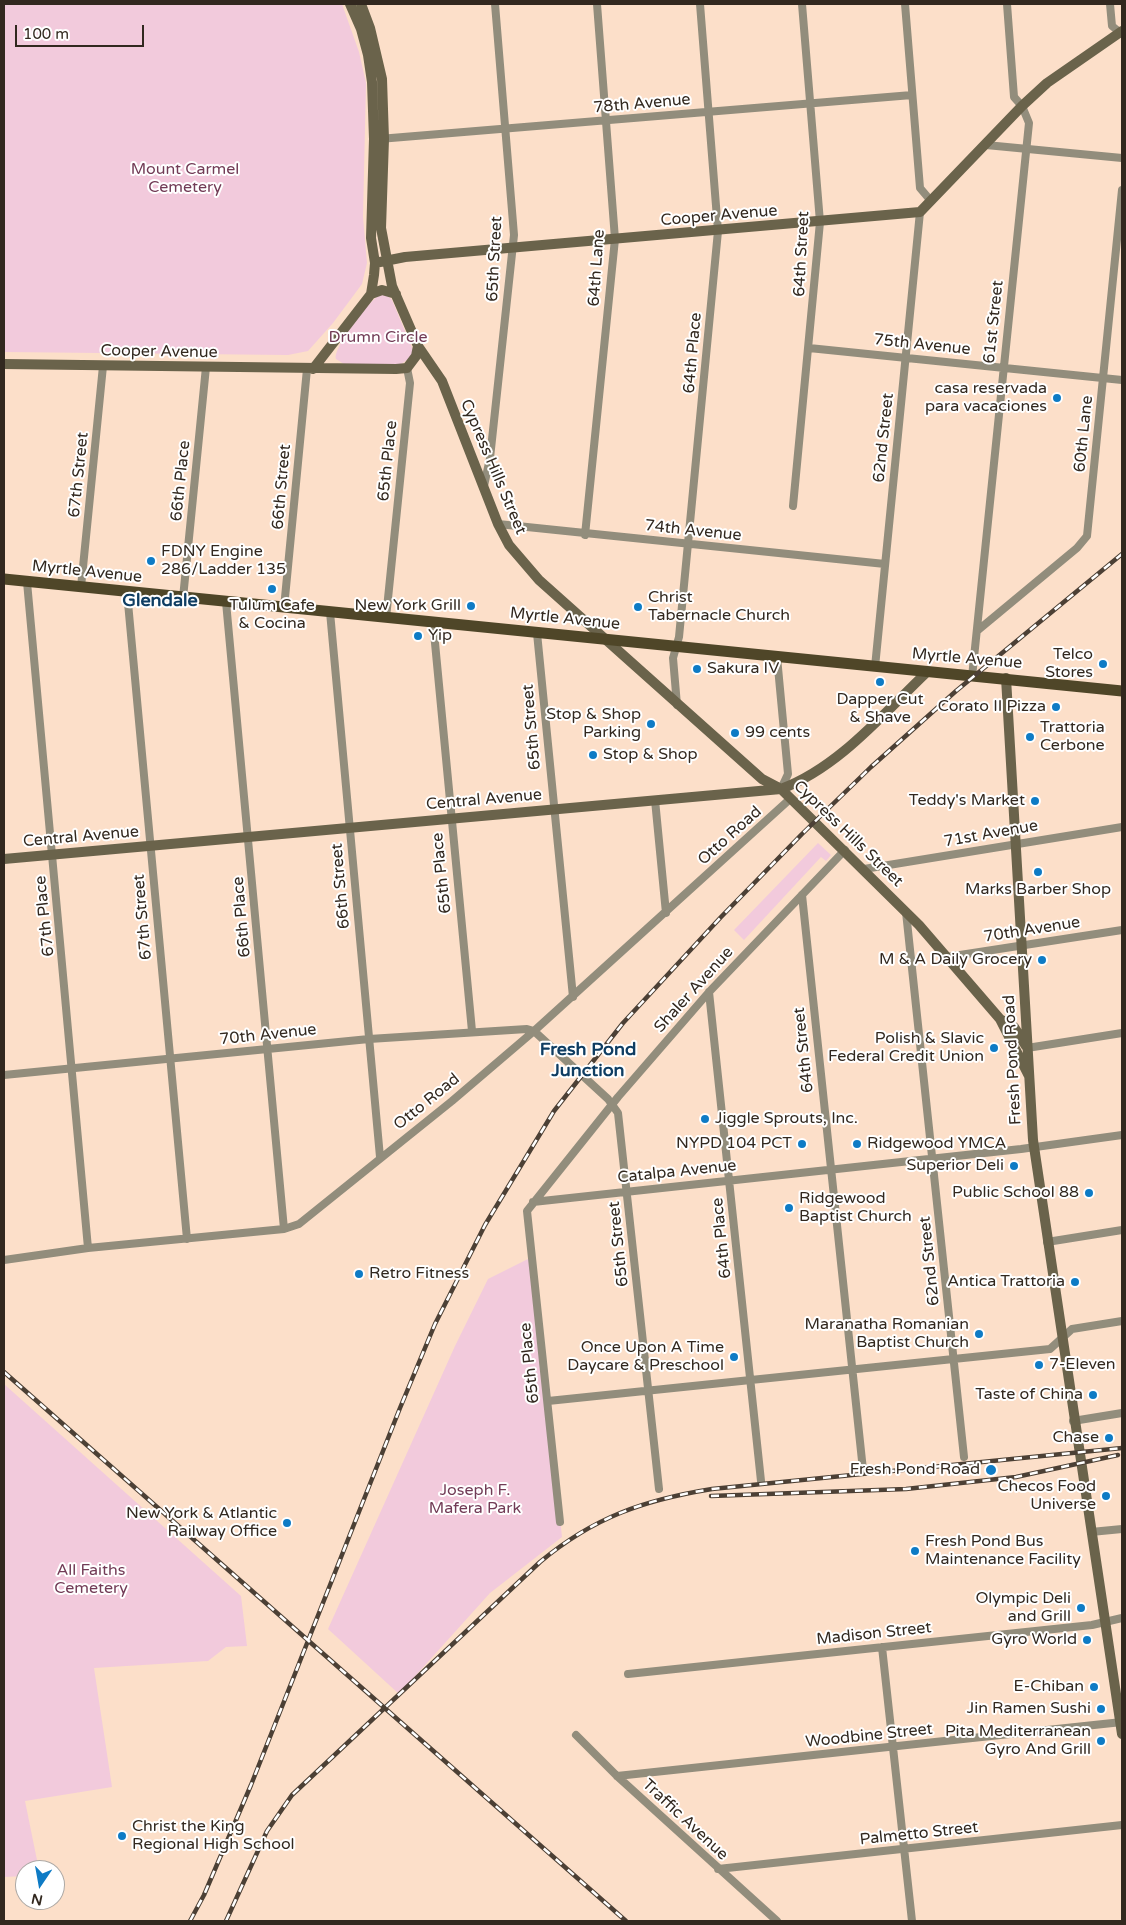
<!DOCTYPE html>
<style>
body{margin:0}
#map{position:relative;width:1126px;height:1925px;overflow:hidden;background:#fcdfc9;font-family:"Varela Round",sans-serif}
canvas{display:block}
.frame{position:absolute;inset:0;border:5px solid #32281f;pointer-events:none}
.north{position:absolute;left:15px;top:1860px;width:50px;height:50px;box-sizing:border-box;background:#fff;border:1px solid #ada9a5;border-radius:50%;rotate:192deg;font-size:14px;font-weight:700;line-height:20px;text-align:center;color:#32281f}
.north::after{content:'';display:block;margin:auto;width:18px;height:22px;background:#0e7bc5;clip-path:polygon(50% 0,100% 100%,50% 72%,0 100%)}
.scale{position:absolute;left:15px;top:25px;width:129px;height:22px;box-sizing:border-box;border:2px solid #32281f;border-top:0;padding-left:6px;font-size:15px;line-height:18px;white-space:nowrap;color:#32281f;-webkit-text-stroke:4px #fff;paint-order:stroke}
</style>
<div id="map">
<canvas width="1126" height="1925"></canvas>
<div class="frame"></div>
<div class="north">N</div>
<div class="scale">100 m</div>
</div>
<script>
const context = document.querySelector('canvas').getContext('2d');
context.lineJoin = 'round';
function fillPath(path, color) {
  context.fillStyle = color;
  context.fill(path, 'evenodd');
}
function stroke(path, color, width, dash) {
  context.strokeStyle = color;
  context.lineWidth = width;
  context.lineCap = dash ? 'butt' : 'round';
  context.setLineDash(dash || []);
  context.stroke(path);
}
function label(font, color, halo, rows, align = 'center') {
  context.font = font + ' "Varela Round",sans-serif';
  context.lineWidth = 4;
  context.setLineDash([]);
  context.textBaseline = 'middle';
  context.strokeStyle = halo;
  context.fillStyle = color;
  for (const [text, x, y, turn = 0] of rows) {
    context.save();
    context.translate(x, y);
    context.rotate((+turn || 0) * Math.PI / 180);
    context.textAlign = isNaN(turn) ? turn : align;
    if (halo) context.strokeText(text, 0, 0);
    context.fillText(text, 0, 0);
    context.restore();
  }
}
const green = new Path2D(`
 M4 4H342L359 52 366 83 363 217 367 263 362 284 333 323 308 351 288 355 4 352Z
 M382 294 388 296 392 300 413 350 412 356 400 365 347 366 336 359C333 347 370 298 382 294Z
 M818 843 831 855 826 861 821 857 744 940 734 930Z
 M532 1257 562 1537 490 1593 399 1694 328 1629 455 1346 488 1279Z
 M4 1384 241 1596 247 1646 226 1647 208 1661 94 1668 112 1787 25 1801 39 1870H25V1876L4 1877Z`);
const street = new Path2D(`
 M905 4 920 188 931 201
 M1110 4 1112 26 1122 34
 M379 139 912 95
 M986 145 1122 158
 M809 348 1122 380
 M484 486 490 458 514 235 495 4
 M793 506 820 222 802 4
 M498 524 885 564
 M585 535 615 239 597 4
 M27 582 88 1248
 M81 587 103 366
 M127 592 187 1239
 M183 598 206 367
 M226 602 284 1229
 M284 608 307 369
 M330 612 380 1157
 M386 618 410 383 407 368
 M433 622 472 1031
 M977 631 1077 548 1087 536 1122 190
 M537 633 573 997
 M777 657 788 774 781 789
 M875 667 920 212
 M972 677 1029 123 1022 106 1014 97 1007 4
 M677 705 673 658 679 637 718 231 700 4
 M655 800 666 913
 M864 869 1122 827
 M802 895 863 1470
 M906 912 964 1457
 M947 957 1122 930
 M709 992 761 1481
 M1027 1048 1122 1033
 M4 1075 369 1039 527 1029 534 1031 608 1099 618 1113 659 1489
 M533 1202 1021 1149 1122 1135
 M1047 1242 1122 1230
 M4 1260 88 1248 284 1229 299 1224 452 1101 534 1031 790 799
 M548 1401 1050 1349 1072 1329 1122 1321
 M1073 1421 1122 1413
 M560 1522 527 1211 618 1097 709 992 845 850
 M1091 1532 1122 1529
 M882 1647 912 1921
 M628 1674 1092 1625 1122 1618
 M576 1735 617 1776 777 1921
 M617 1776 1122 1722
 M718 1869 1122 1825`);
const secondary = new Path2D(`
 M361 4 370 28 382 79 384 139 381 228 392 286 418 346 442 381 498 524 509 545 539 580 762 779 781 789 919 925 1000 1019 1029 1076
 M375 263 405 257 920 212 1022 106 1047 83 1122 31
 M371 294 382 290 396 294
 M4 364 396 369 407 368 416 356 418 346
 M313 369 371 294 374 275 375 263 371 238 374 139 372 82 368 55 361 29 350 4
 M1006 678 1033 1140 1122 1734
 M4 859 781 789C838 768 883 714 926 673
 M1000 1019 1014 1027 1026 1046`);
const primary = new Path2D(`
 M4 579 1122 691`);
const rail = new Path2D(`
 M4 1372 626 1921
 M711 1496 906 1489 1016 1477 1118 1455
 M190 1921 204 1895 251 1785 400 1408 435 1324 485 1225 554 1111 623 1023 721 917 802 834 871 767 956 691 1122 554
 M226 1921 267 1831 292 1795 540 1562C594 1517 644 1500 712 1489L1122 1448`);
const markers = [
 [1057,398,5,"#0e7bc5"],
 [151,561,5,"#0e7bc5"],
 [272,589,5,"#0e7bc5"],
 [471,606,5,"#0e7bc5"],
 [638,607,5,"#0e7bc5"],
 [418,636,5,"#0e7bc5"],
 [1103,664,5,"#0e7bc5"],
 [697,669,5,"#0e7bc5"],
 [880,682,5,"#0e7bc5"],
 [1056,707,5,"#0e7bc5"],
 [651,724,5,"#0e7bc5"],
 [735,733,5,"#0e7bc5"],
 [1030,737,5,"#0e7bc5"],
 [593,755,5,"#0e7bc5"],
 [1035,801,5,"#0e7bc5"],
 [1038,872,5,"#0e7bc5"],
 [1042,960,5,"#0e7bc5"],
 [994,1048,5,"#0e7bc5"],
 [705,1119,5,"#0e7bc5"],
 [802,1144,5,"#0e7bc5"],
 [857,1144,5,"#0e7bc5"],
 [1014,1166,5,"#0e7bc5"],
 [1089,1193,5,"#0e7bc5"],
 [789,1208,5,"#0e7bc5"],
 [359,1274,5,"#0e7bc5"],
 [1075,1282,5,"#0e7bc5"],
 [979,1334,5,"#0e7bc5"],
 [734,1357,5,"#0e7bc5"],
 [1039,1365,5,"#0e7bc5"],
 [1093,1395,5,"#0e7bc5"],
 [1109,1438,5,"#0e7bc5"],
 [991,1470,6,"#0e7bc5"],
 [1106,1496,5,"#0e7bc5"],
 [287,1523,5,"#0e7bc5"],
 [915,1551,5,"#0e7bc5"],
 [1081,1608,5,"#0e7bc5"],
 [1087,1640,5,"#0e7bc5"],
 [1094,1687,5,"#0e7bc5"],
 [1101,1709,5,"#0e7bc5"],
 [1101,1741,5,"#0e7bc5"],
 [122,1836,5,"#0e7bc5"]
];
const streetNames = [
 ["78th Avenue",642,104,-5],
 ["Cooper Avenue",719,216,-5],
 ["64th Street",802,254,-87],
 ["65th Street",495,259,-87],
 ["64th Lane",597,268,-86],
 ["61st Street",994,322,-84],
 ["75th Avenue",922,345,6],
 ["Cooper Avenue",159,352,1],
 ["64th Place",693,353,-85],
 ["60th Lane",1084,434,-84],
 ["62nd Street",884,438,-84],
 ["65th Place",388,461,-84],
 ["Cypress Hills Street",493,467,67],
 ["67th Street",79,475,-84],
 ["66th Place",181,481,-84],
 ["66th Street",282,487,-85],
 ["74th Avenue",693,531,6],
 ["Myrtle Avenue",87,572,6],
 ["Myrtle Avenue",565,619,6],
 ["Myrtle Avenue",967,659,5],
 ["65th Street",532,727,-95],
 ["Central Avenue",484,800,-5],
 ["Cypress Hills Street",848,834,44],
 ["71st Avenue",991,834,-10],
 ["Otto Road",730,836,-42],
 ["Central Avenue",81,837,-5],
 ["65th Place",442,873,-96],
 ["66th Street",341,886,-95],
 ["67th Place",45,916,-96],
 ["67th Street",143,917,-95],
 ["66th Place",242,917,-95],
 ["70th Avenue",1032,930,-9],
 ["Shaler Avenue",694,990,-48],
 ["70th Avenue",268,1035,-6],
 ["64th Street",804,1050,-96],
 ["Fresh Pond Road",1013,1060,-93],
 ["Otto Road",427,1102,-39],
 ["Catalpa Avenue",677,1172,-6],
 ["64th Place",722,1238,-96],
 ["65th Street",619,1244,-96],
 ["62nd Street",930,1261,-96],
 ["65th Place",530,1363,-96],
 ["Madison Street",874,1634,-6],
 ["Woodbine Street",869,1736,-6],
 ["Traffic Avenue",685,1820,43],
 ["Palmetto Street",919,1834,-6]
];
const parkNames = [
 ["Mount Carmel",185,170],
 ["Cemetery",185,188],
 ["Drumn Circle",378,338],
 ["Joseph F.",475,1491],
 ["Mafera Park",475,1509],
 ["All Faiths",91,1571],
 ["Cemetery",91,1589]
];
const poiNames = [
 ["casa reservada",1047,389],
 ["para vacaciones",1047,407],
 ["FDNY Engine",161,552,"left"],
 ["286/Ladder 135",161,570,"left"],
 ["Christ",648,598,"left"],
 ["Tabernacle Church",648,616,"left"],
 ["Tulum Cafe",272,606,"center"],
 ["& Cocina",272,624,"center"],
 ["New York Grill",461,606],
 ["Yip",428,636,"left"],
 ["Telco",1093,655],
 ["Stores",1093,673],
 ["Sakura IV",707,669,"left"],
 ["Dapper Cut",880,700,"center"],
 ["& Shave",880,718,"center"],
 ["Corato II Pizza",1046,707],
 ["Stop & Shop",641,715],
 ["Parking",641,733],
 ["Trattoria",1040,728,"left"],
 ["Cerbone",1040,746,"left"],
 ["99 cents",745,733,"left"],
 ["Stop & Shop",603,755,"left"],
 ["Teddy's Market",1025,801],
 ["Marks Barber Shop",1038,890,"center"],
 ["M & A Daily Grocery",1032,960],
 ["Polish & Slavic",984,1039],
 ["Federal Credit Union",984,1057],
 ["Jiggle Sprouts, Inc.",715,1119,"left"],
 ["NYPD 104 PCT",792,1144],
 ["Ridgewood YMCA",867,1144,"left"],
 ["Superior Deli",1004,1166],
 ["Public School 88",1079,1193],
 ["Ridgewood",799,1199,"left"],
 ["Baptist Church",799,1217,"left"],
 ["Retro Fitness",369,1274,"left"],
 ["Antica Trattoria",1065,1282],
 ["Maranatha Romanian",969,1325],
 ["Baptist Church",969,1343],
 ["Once Upon A Time",724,1348],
 ["Daycare & Preschool",724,1366],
 ["7-Eleven",1049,1365,"left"],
 ["Taste of China",1083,1395],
 ["Chase",1099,1438],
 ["Fresh Pond Road",980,1470],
 ["Checos Food",1096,1487],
 ["Universe",1096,1505],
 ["New York & Atlantic",277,1514],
 ["Railway Office",277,1532],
 ["Fresh Pond Bus",925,1542,"left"],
 ["Maintenance Facility",925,1560,"left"],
 ["Olympic Deli",1071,1599],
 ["and Grill",1071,1617],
 ["Gyro World",1077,1640],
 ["E-Chiban",1084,1687],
 ["Jin Ramen Sushi",1091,1709],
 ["Pita Mediterranean",1091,1732],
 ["Gyro And Grill",1091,1750],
 ["Christ the King",132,1827,"left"],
 ["Regional High School",132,1845,"left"]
];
const neighbourhoodNames = [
 ["Glendale",160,601],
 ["Fresh Pond",588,1050],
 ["Junction",588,1071]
];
fillPath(green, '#f2cadc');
stroke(street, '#928d7c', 8);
stroke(secondary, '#6a634b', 10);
stroke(primary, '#4f4628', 11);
stroke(rail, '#4c4035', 4.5);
stroke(rail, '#fff', 2.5, [8]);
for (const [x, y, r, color] of markers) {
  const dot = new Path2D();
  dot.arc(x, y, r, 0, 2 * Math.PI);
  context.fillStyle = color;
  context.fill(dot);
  stroke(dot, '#fff', 2);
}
label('16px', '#32281f', '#fff', streetNames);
label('16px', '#723b56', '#fff', parkNames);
label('16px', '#32281f', '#fff', poiNames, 'right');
label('bold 18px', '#0f3d62', '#fff', neighbourhoodNames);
</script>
